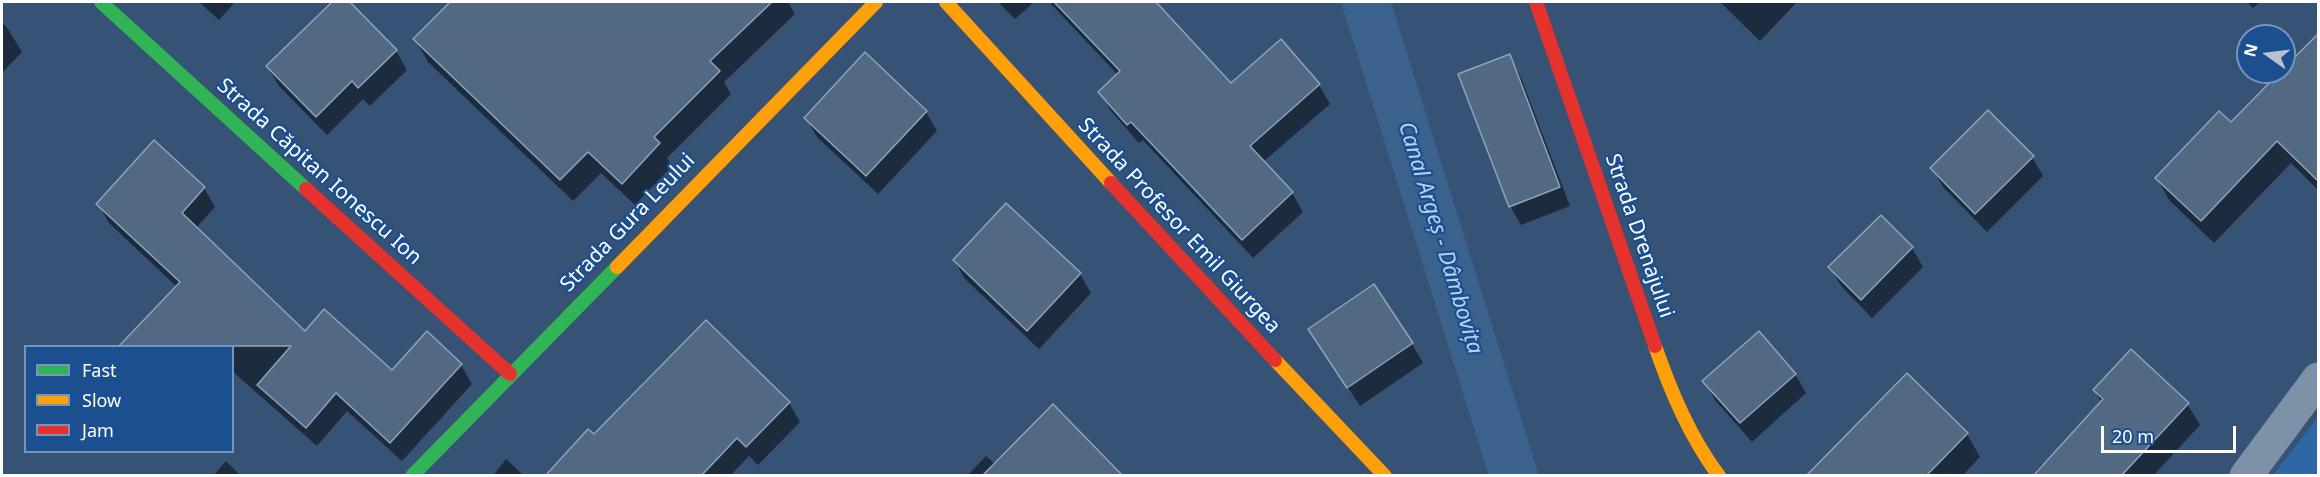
<!DOCTYPE html>
<meta charset="utf-8">
<style>
body{margin:0}
#map{position:relative;width:2320px;height:477px;overflow:hidden;background:#365274;font-family:"Noto Sans",sans-serif}
canvas{display:block}
.frame{position:absolute;inset:0;border:3px solid #fff;pointer-events:none}
.legend{position:absolute;left:24px;top:345px;width:210px;height:108px;box-sizing:border-box;background:#1b4f8f;border:2px solid #7695bc;margin:0;padding:8px 10px;list-style:none;font-size:18px;color:#fff}
.legend li{display:flex;align-items:center;gap:12px;height:30px}
.legend b{width:30px;border:2px solid #7695bc}
.north{position:absolute;left:2236px;top:24px;width:60px;height:60px;box-sizing:border-box;background:#1b4f8f;border:2px solid #7695bc;border-radius:50%;rotate:284deg;font-size:16px;font-weight:700;line-height:24px;text-align:center;color:#fff}
.north::after{content:'';display:block;margin:auto;width:21px;height:27px;background:#b9c2ce;clip-path:polygon(50% 0,100% 100%,50% 72%,0 100%)}
.scale{position:absolute;left:2101px;top:426px;width:135px;height:27px;box-sizing:border-box;border:3px solid #fff;border-top:0;padding-left:8px;font-size:18px;line-height:21px;white-space:nowrap;color:#fff;-webkit-text-stroke:4px #1b4f8f;paint-order:stroke}
</style>
<div id="map">
<canvas width="2320" height="477"></canvas>
<div class="frame"></div>
<ul class="legend">
<li><b style="height:8px;background:#30b455"></b>Fast</li>
<li><b style="height:8px;background:#ff9f0a"></b>Slow</li>
<li><b style="height:8px;background:#e5322d"></b>Jam</li>
</ul>
<div class="north">N</div>
<div class="scale">20 m</div>
</div>
<script>
const context = document.querySelector('canvas').getContext('2d');
context.lineJoin = 'round';
function fillPath(path, color) {
  context.fillStyle = color;
  context.fill(path, 'evenodd');
}
function stroke(path, color, width, dash) {
  context.strokeStyle = color;
  context.lineWidth = width;
  context.lineCap = dash ? 'butt' : 'round';
  context.setLineDash(dash || []);
  context.stroke(path);
}
function label(font, color, halo, rows, align = 'center') {
  context.font = font + ' "Noto Sans",sans-serif';
  context.lineWidth = 4.5;
  context.setLineDash([]);
  context.textBaseline = 'middle';
  context.strokeStyle = halo;
  context.fillStyle = color;
  for (const [text, x, y, turn = 0] of rows) {
    context.save();
    context.translate(x, y);
    context.rotate((+turn || 0) * Math.PI / 180);
    context.textAlign = isNaN(turn) ? turn : align;
    if (halo) context.strokeText(text, 0, 0);
    context.fillText(text, 0, 0);
    context.restore();
  }
}
const green = new Path2D(`
 M2318 417V475H2273Z`);
const shadow = new Path2D(`
 M199 2H235L219 20Z
 M334 2H348L396 51 407 70 370 106 363 99 327 135 279 86 268 67Z
 M452 2H788L795 14 724 82 731 94 667 158 672 166 635 205 601 173 573 201 428 62 415 39Z
 M998 2H1034L1015 19Z
 M1049 2H1155L1231 85H1319L1330 104 1263 162 1292 193 1303 212 1253 258 1143 140 1139 143 1111 111 1100 92 1118 75Z
 M1720 2H1797L1760 41Z
 M2247 2H2260L2253 8Z
 M2 22 8 29 22 52 2 73Z
 M2318 35V190L2291 163 2214 243 2169 200 2157 178 2231 124Z
 M1509 56 1520 75 1570 206 1521 225 1510 206Z
 M926 112 937 131 878 194 817 137 806 118Z
 M2032 157 2043 176 1987 232 1943 187 1932 168Z
 M204 188 215 207 196 228 305 333 392 372 461 365 472 384 402 461 347 411 317 446 232 371V346H139L132 335 177 287 109 223 98 204Z
 M1881 217 1912 248 1923 267 1872 318 1841 286 1830 267Z
 M954 260 1080 274 1091 293 1039 349 965 279Z
 M1310 329 1412 344 1423 363 1360 406Z
 M1795 374 1806 393 1752 442 1715 400 1704 381Z
 M2094 390 2187 404 2200 425 2153 476H2032L2042 464 2044 466 2102 403Z
 M789 403 800 422 758 465 749 456 730 476H547L594 436Z
 M1967 434 1980 457 1962 476H1816Z
 M986 456 995 464 1119 476H967Z
 M506 459 524 476H493Z
 M226 461 241 476H213Z`);
const canal = new Path2D(`
 M1366 2 1514 476`);
const building = new Path2D(`
 M332 2H350L397 50 358 88 352 81 316 117 266 66Z
 M450 2H772L710 61 720 71 654 137 660 143 622 184 588 152 560 180 413 39Z
 M1054 2H1156L1231 83 1281 39 1320 84 1250 146 1293 192 1242 240 1131 122 1127 125 1098 92 1120 71Z
 M2319 33V182L2277 141 2201 221 2155 178 2219 111 2231 122 2280 72H2284V68Z
 M865 52 927 111 866 176 804 118Z
 M1510 54 1560 187 1509 207 1458 74Z
 M1988 110 2034 156 1975 214 1930 168Z
 M154 140 205 187 182 213 305 331 324 309 392 370 427 331 462 364 390 443 336 393 306 428 257 385 291 346H119L180 282 96 204Z
 M1006 203 1081 273 1027 331 953 260Z
 M1881 215 1913 247 1861 300 1828 267Z
 M1374 284 1413 343 1347 388 1308 329Z
 M706 320 790 402 746 447 737 438 701 476H545L588 429 594 434Z
 M1759 331 1796 374 1740 423 1702 381Z
 M2131 349 2189 403 2121 476H2033L2103 399 2093 390Z
 M1907 373 1968 433 1926 476H1806Z
 M1053 404 1123 476H982Z`);
const street = new Path2D(`
 M2246 476 2318 379`);
const fast = new Path2D(`
 M101 2 306 189
 M412 476 617 267`);
const slow = new Path2D(`
 M946 2 1111 183
 M617 267 876 2
 M1655 346C1671 392 1690 437 1719 476
 M1275 360 1385 476`);
const jam = new Path2D(`
 M1536 2 1655 346
 M1111 183 1275 360
 M306 189 510 374`);
const streetNames = [
 ["Strada Căpitan Ionescu Ion",319,172,42],
 ["Strada Gura Leului",628,223,-46],
 ["Strada Profesor Emil Giurgea",1179,226,47],
 ["Strada Drenajului",1639,236,71]
];
const waterNames = [
 ["Canal Argeș - Dâmbovița",1440,238,73]
];
fillPath(green, '#2f66a5');
fillPath(shadow, '#0007');
stroke(canal, '#3b618d', 48);
fillPath(building, '#526984');
stroke(building, '#92a2b6', 1.5);
stroke(street, '#7d92a8', 33);
stroke(fast, '#30b455', 14);
stroke(slow, '#ff9f0a', 14);
stroke(jam, '#e5322d', 14);
label('21px', '#fff', '#1b4f8f', streetNames);
label('italic 22px', '#b5d3f5', '#1b4f8f', waterNames);
</script>
